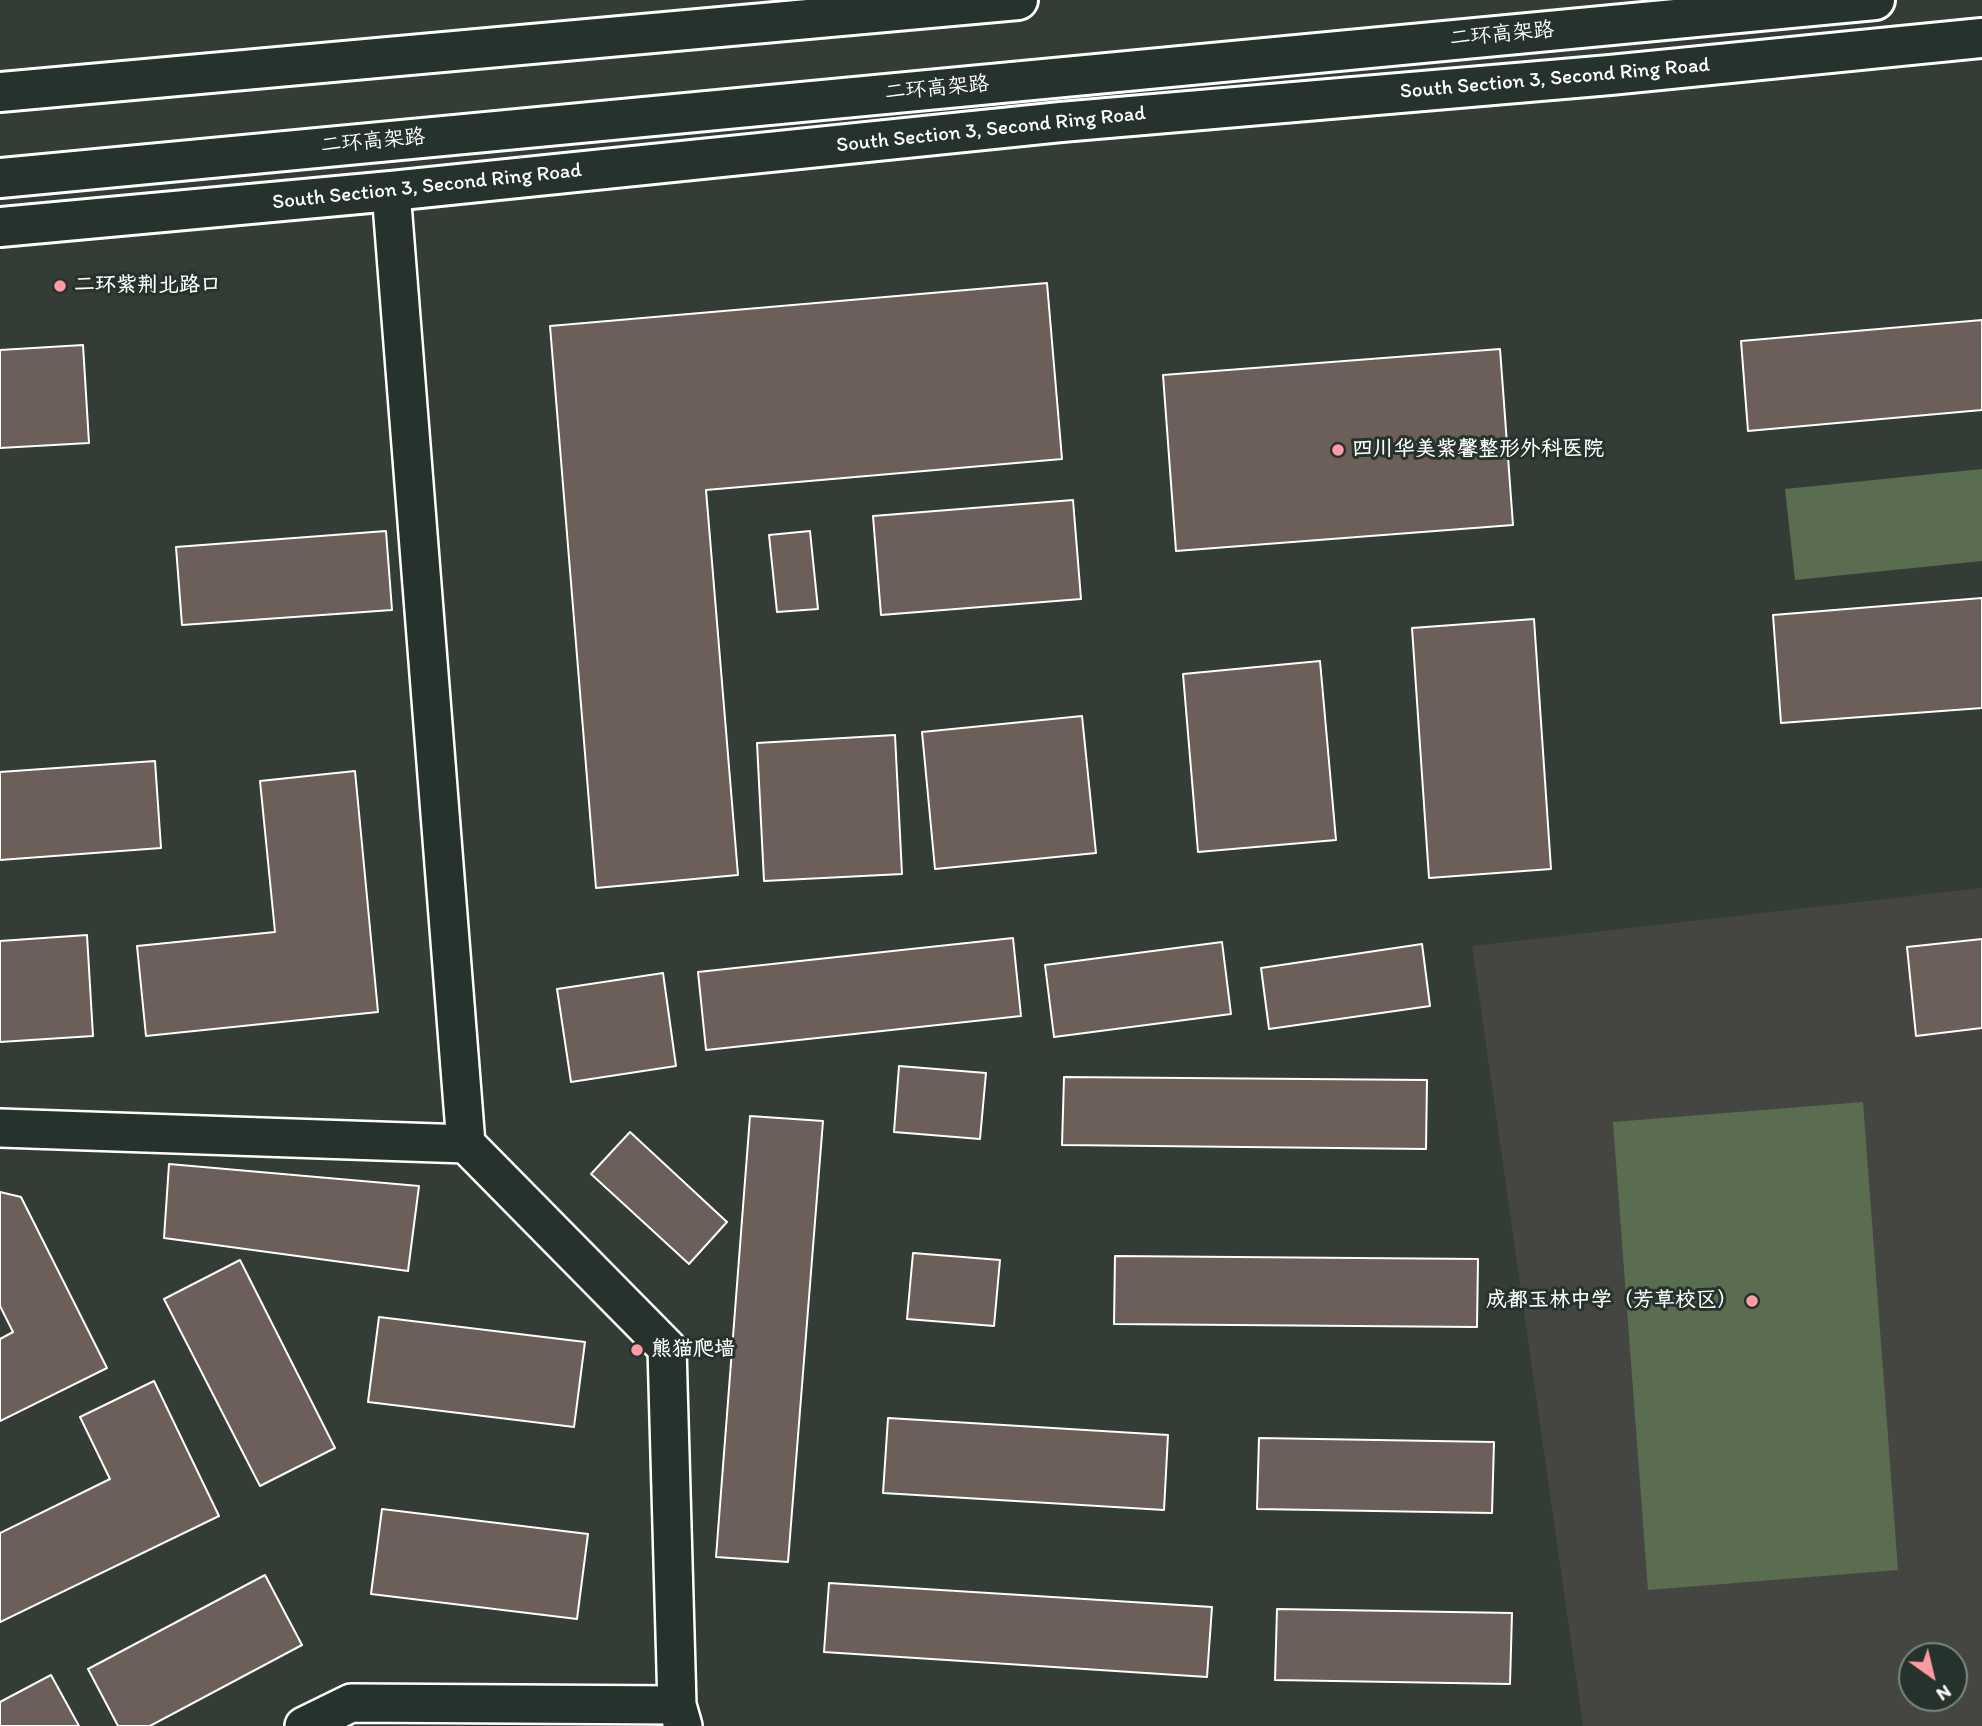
<!DOCTYPE html>
<meta charset="utf-8">
<style>
body{margin:0}
#map{position:relative;width:1982px;height:1726px;overflow:hidden;background:#343c36;font-family:Itim,sans-serif}
canvas{display:block}
.north{position:absolute;left:1898px;top:1642px;width:70px;height:70px;box-sizing:border-box;background:#26332d;border:2px solid #7d8581;border-radius:50%;rotate:146deg;font-size:19px;font-weight:700;line-height:28px;text-align:center;color:#fff}
.north::after{content:'';display:block;margin:auto;width:24px;height:32px;background:#ff9aa2;clip-path:polygon(50% 0,100% 100%,50% 72%,0 100%)}
</style>
<div id="map">
<canvas width="1982" height="1726"></canvas>
<div class="north">N</div>
</div>
<script>
const context = document.querySelector('canvas').getContext('2d');
context.lineJoin = 'round';
function fillPath(path, color) {
  context.fillStyle = color;
  context.fill(path, 'evenodd');
}
function stroke(path, color, width, dash) {
  context.strokeStyle = color;
  context.lineWidth = width;
  context.lineCap = dash ? 'butt' : 'round';
  context.setLineDash(dash || []);
  context.stroke(path);
}
function label(font, color, halo, rows, align = 'center') {
  context.font = font + ' Itim,"LXGW WenKai TC",sans-serif';
  context.lineWidth = 6;
  context.setLineDash([]);
  context.textBaseline = 'middle';
  context.strokeStyle = halo;
  context.fillStyle = color;
  for (const [text, x, y, turn = 0] of rows) {
    context.save();
    context.translate(x, y);
    context.rotate((+turn || 0) * Math.PI / 180);
    context.textAlign = isNaN(turn) ? turn : align;
    if (halo) context.strokeText(text, 0, 0);
    context.fillText(text, 0, 0);
    context.restore();
  }
}
const built = new Path2D(`
 M1982 888V1726H1583L1472 946ZM1912 1656H1954V1698H1912Z`);
const green = new Path2D(`
 M1982 469V561L1795 580 1785 489Z
 M1863 1102 1898 1570 1648 1590 1613 1122Z`);
const building = new Path2D(`
 M1047 283 1062 459 706 490 738 875 596 888 550 326Z
 M1982 320V410L1748 431 1741 341Z
 M83 345 89 443 0 448V350Z
 M1500 349 1513 525 1176 551 1163 375Z
 M1073 500 1081 599 881 615 873 516Z
 M386 531 392 610 182 625 176 547Z
 M810 531 818 609 777 612 769 535Z
 M1982 598V708L1781 723 1773 615Z
 M1534 619 1551 869 1429 878 1412 628Z
 M1320 661 1336 840 1198 852 1183 674Z
 M1082 716 1096 853 935 869 922 732Z
 M895 735 902 874 764 881 757 743Z
 M155 761 161 848 0 860V772Z
 M355 771 378 1012 146 1036 137 946 275 932 260 781Z
 M87 935 93 1036 0 1042V941Z
 M1013 938 1021 1016 706 1050 698 972Z
 M1982 939V1028L1916 1036 1907 947Z
 M1222 942 1231 1014 1054 1037 1045 965Z
 M1422 944 1430 1006 1269 1029 1261 968Z
 M663 973 676 1066 571 1082 557 989Z
 M899 1066 986 1073 980 1139 894 1132Z
 M1064 1077 1427 1080 1426 1149 1062 1145Z
 M750 1116 823 1121 788 1562 716 1557Z
 M630 1132 727 1222 689 1264 591 1174Z
 M169 1164 419 1186 408 1271 164 1238Z
 M0 1192 21 1197 107 1368 0 1421V1339L13 1332 0 1306Z
 M913 1253 1000 1260 994 1326 907 1319Z
 M1115 1256 1478 1259 1477 1327 1114 1324Z
 M240 1260 335 1448 260 1486 164 1299Z
 M379 1317 585 1342 574 1427 368 1402Z
 M154 1381 219 1516 0 1622V1533L110 1479 80 1417Z
 M888 1418 1168 1435 1164 1510 883 1493Z
 M1259 1438 1494 1442 1492 1513 1257 1509Z
 M382 1509 588 1534 577 1619 371 1594Z
 M265 1575 302 1645 150 1726H118L88 1669Z
 M829 1583 1212 1607 1207 1677 824 1652Z
 M1277 1609 1512 1613 1510 1684 1275 1680Z
 M51 1675 79 1726H0V1702Z`);
const street = new Path2D(`
 M391 191 466 1144 667 1348 677 1705 683 1726
 M0 1128 466 1144
 M304 1726 351 1703 677 1705`);
const secondary = new Path2D(`
 M0 227 391 191 1061 122 1610 75 1982 38`);
const highway = new Path2D(`
 M0 92 1018 0
 M0 178 1875 0`);
const markers = [
 [60,286,7,"#ff9aa2"],
 [1338,450,7,"#ff9aa2"],
 [1752,1301,7,"#ff9aa2"],
 [637,1350,7,"#ff9aa2"]
];
const streetNames = [
 ["二环高架路",1502,35,-5],
 ["South Section 3, Second Ring Road",1555,79,-5],
 ["二环高架路",937,89,-5],
 ["South Section 3, Second Ring Road",991,130,-6],
 ["二环高架路",373,142,-5],
 ["South Section 3, Second Ring Road",427,187,-6]
];
const poiNames = [
 ["二环紫荆北路口",74,286],
 ["四川华美紫馨整形外科医院",1352,450],
 ["成都玉林中学（芳草校区）",1738,1301,"right"],
 ["熊猫爬墙",651,1350]
];
fillPath(built, '#454641');
fillPath(green, '#5a6d50');
fillPath(building, '#6c5f5a');
stroke(building, '#fff', 2);
stroke(street, '#fff', 42);
stroke(secondary, '#fff', 44);
stroke(highway, '#fff', 44);
stroke(street, '#26332d', 37);
stroke(secondary, '#26332d', 38);
stroke(highway, '#26332d', 38);
for (const [x, y, r, color] of markers) {
  const dot = new Path2D();
  dot.arc(x, y, r, 0, 2 * Math.PI);
  context.fillStyle = color;
  context.fill(dot);
  stroke(dot, '#26332d', 2.5);
}
label('21px', '#fff', '#26332d', streetNames);
label('bold 21px', '#fff', '#26332d', poiNames, 'left');
</script>
